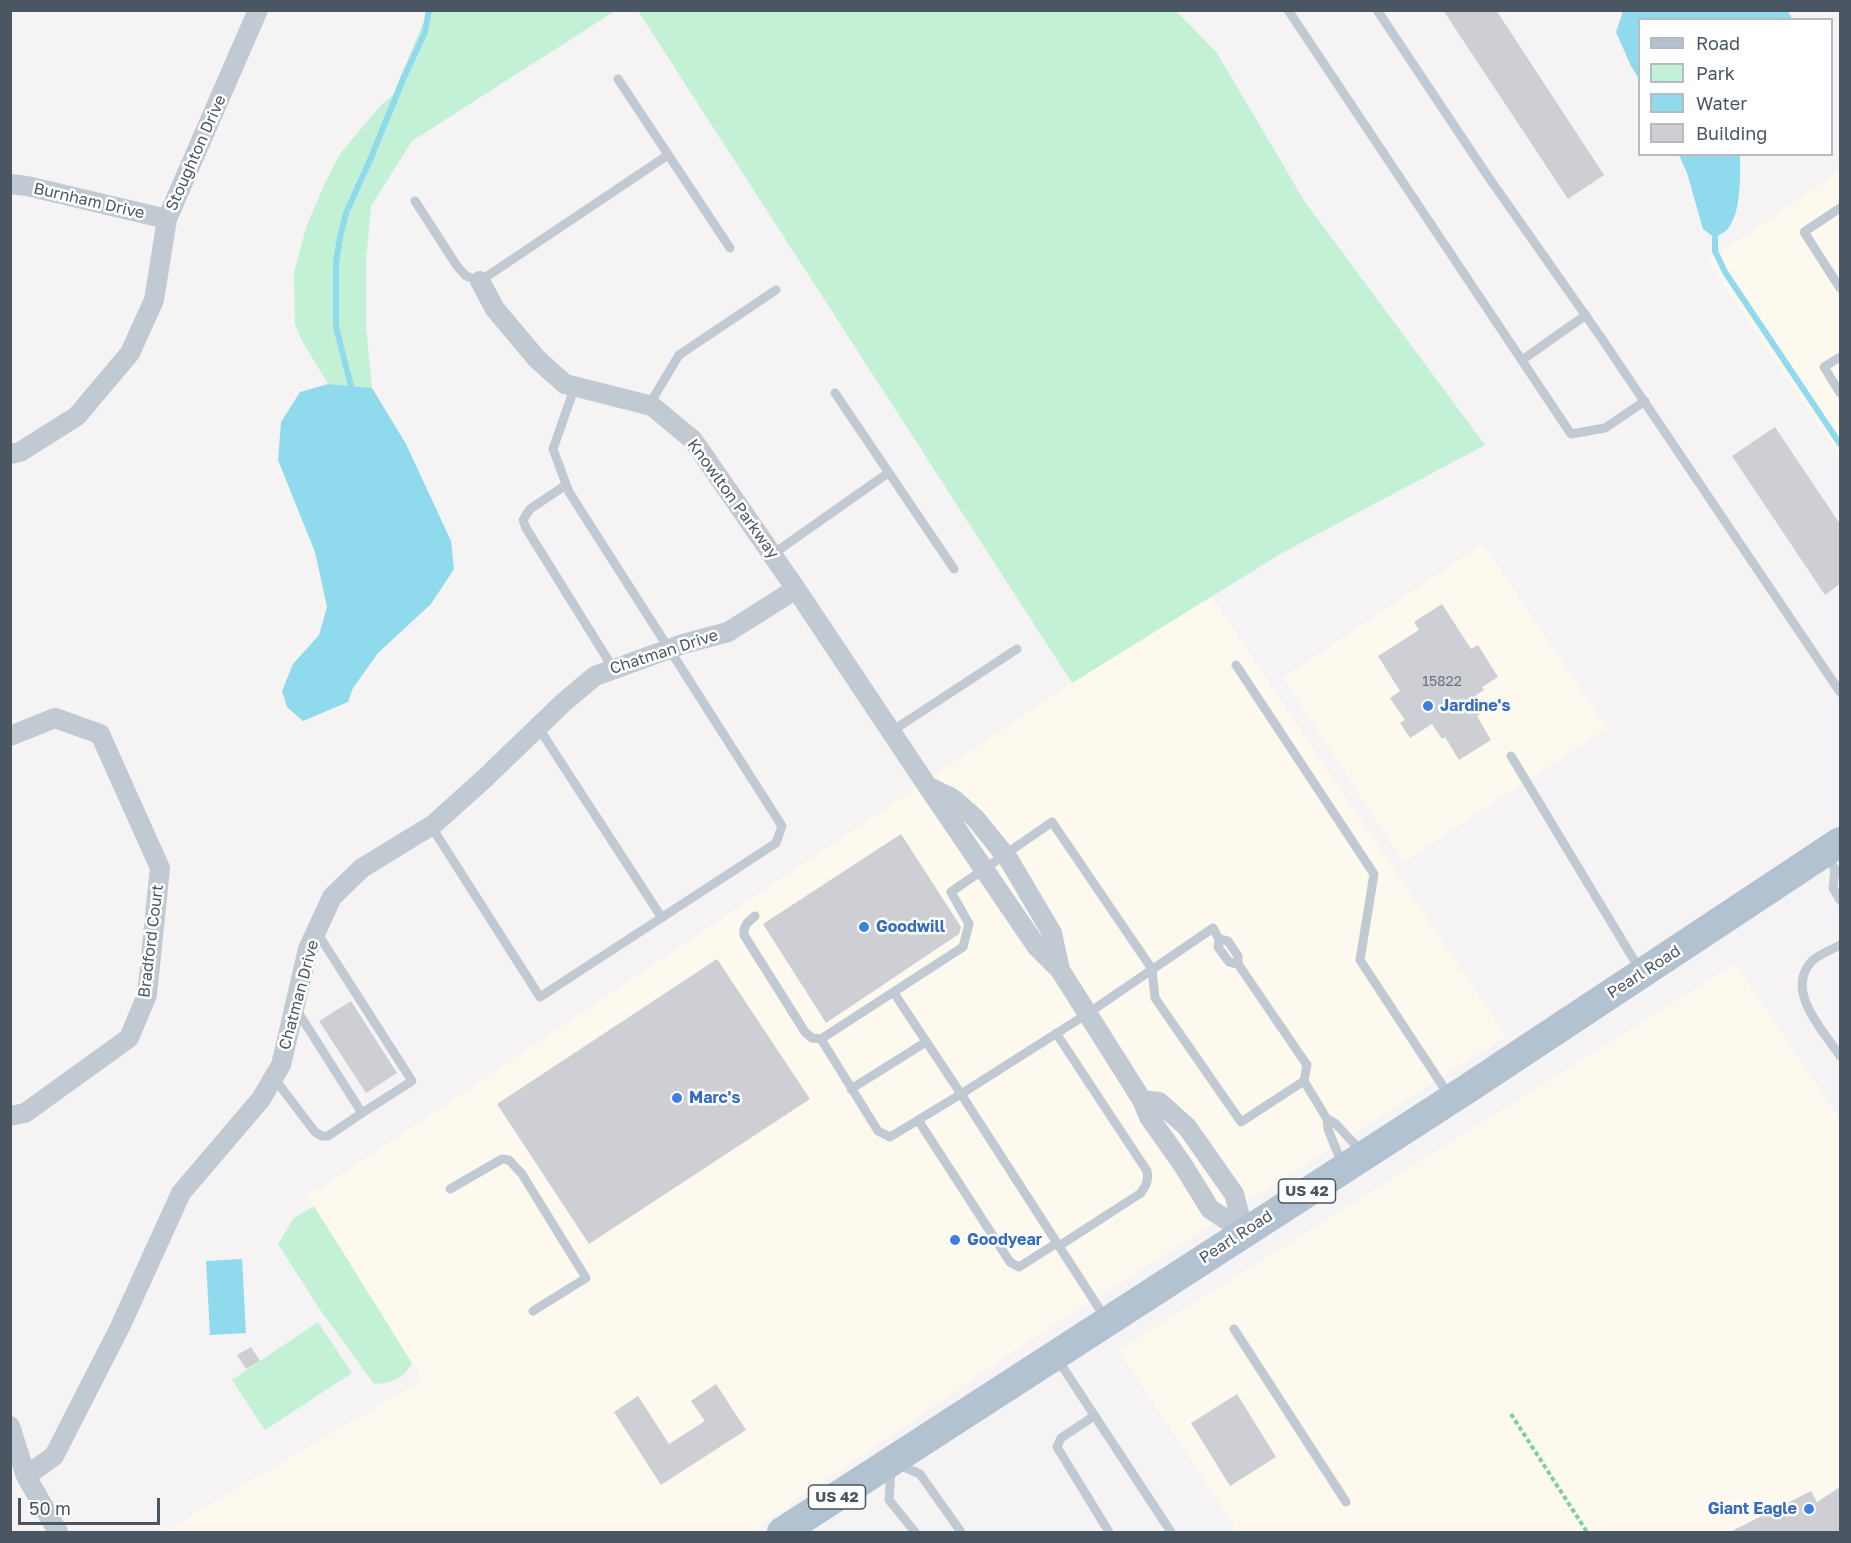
<!DOCTYPE html>
<style>
body{margin:0}
#map{position:relative;width:1851px;height:1543px;overflow:hidden;background:#f5f3f3;font-family:"Golos Text",sans-serif}
canvas{display:block}
.frame{position:absolute;inset:0;border:12px solid #4a5661;pointer-events:none}
.legend{position:absolute;left:1638px;top:18px;width:195px;height:138px;box-sizing:border-box;background:#fff;border:2px solid #b7bbc0;margin:0;padding:8px 10px;list-style:none;font-size:18px;color:#4a5661}
.legend li{display:flex;align-items:center;gap:12px;height:30px}
.legend b{width:30px;border:2px solid #b7bbc0}
.scale{position:absolute;left:18px;top:1498px;width:142px;height:27px;box-sizing:border-box;border:3px solid #4a5661;border-top:0;padding-left:8px;font-size:18px;line-height:21px;white-space:nowrap;color:#4a5661;-webkit-text-stroke:4px #fff;paint-order:stroke}
</style>
<div id="map">
<canvas width="1851" height="1543"></canvas>
<div class="frame"></div>
<ul class="legend">
<li><b style="height:8px;background:#b3c2d1"></b>Road</li>
<li><b style="height:16px;background:#c3f1d5"></b>Park</li>
<li><b style="height:16px;background:#90daee"></b>Water</li>
<li><b style="height:16px;background:#cdcfd5"></b>Building</li>
</ul>
<div class="scale">50 m</div>
</div>
<script>
const context = document.querySelector('canvas').getContext('2d');
context.lineJoin = 'round';
function fillPath(path, color) {
  context.fillStyle = color;
  context.fill(path, 'evenodd');
}
function stroke(path, color, width, dash) {
  context.strokeStyle = color;
  context.lineWidth = width;
  context.lineCap = dash ? 'butt' : 'round';
  context.setLineDash(dash || []);
  context.stroke(path);
}
function label(font, color, halo, rows, align = 'center') {
  context.font = font + ' "Golos Text",sans-serif';
  context.lineWidth = 5;
  context.setLineDash([]);
  context.textBaseline = 'middle';
  context.strokeStyle = halo;
  context.fillStyle = color;
  for (const [text, x, y, turn = 0] of rows) {
    context.save();
    context.translate(x, y);
    context.rotate((+turn || 0) * Math.PI / 180);
    context.textAlign = isNaN(turn) ? turn : align;
    if (halo) context.strokeText(text, 0, 0);
    context.fillText(text, 0, 0);
    context.restore();
  }
}
const commercial = new Path2D(`
 M1840 171V457L1708 261Z
 M1483 544 1607 728 1404 862 1283 678Z
 M1211 596 1506 1036 1026 1343 750 1532H163L423 1380 305 1193 320 1189 1072 683Z
 M1735 964 1840 1120V1532H1238L1119 1350Z`);
const green = new Path2D(`
 M428 11H615L412 141 371 206 366 262V325L372 388 328 384 301 339 295 324 294 272 307 225 325 183 340 154 380 106 393 95Z
 M638 11H1176L1217 53 1305 202 1485 445 1282 553 1072 683Z
 M314 1206 412 1363C403 1379 392 1383 374 1384L319 1308 278 1244 294 1218Z
 M318 1322 352 1373 265 1430 232 1380Z`);
const water = new Path2D(`
 M1623 11H1788L1792 19 1640 20 1639 79 1631 66 1616 32Z
 M1679 155H1740C1740 176 1742 212 1727 230 1724 233 1718 235 1715 238L1703 229 1687 173Z
 M328 384 372 388 406 444 451 541 454 569 431 604 378 653 353 688 348 702 303 721 287 707 282 691 293 664 319 635 327 607 315 552 278 460 281 422 300 392Z
 M242 1259 246 1333 210 1335 206 1261Z`);
const stream = new Path2D(`
 M1715 238V251L1725 272 1840 444
 M351 386 336 327V263L340 237 346 213 370 160 404 77 425 32 429 10`);
const building = new Path2D(`
 M1443 10H1496L1604 175 1568 199Z
 M1775 427 1840 524V584L1825 595 1732 456Z
 M1442 604 1471 649 1478 645 1498 677 1482 687 1484 690 1476 695 1485 711 1477 716 1491 740 1459 760 1445 737 1442 739 1432 724 1410 738 1400 723 1405 720 1390 698 1400 691 1378 656 1419 630 1414 622Z
 M901 834 961 927 959 934 826 1023 763 924Z
 M717 959 810 1099 589 1244 497 1104Z
 M351 1001 397 1073 366 1093 319 1021Z
 M251 1347 260 1361 246 1369 237 1355Z
 M716 1384 746 1430 661 1485 614 1412 638 1396 669 1444 705 1421 691 1401Z
 M1237 1394 1276 1457 1230 1486 1191 1423Z
 M1840 1487V1533H1728L1811 1491 1817 1502Z`);
const path = new Path2D(`
 M1511 1414 1587 1532`);
const lane = new Path2D(`
 M1288 10 1571 434 1605 428 1645 401
 M1377 10 1487 175 1600 336 1840 692
 M618 79 730 248
 M415 201 457 266 466 276 480 281 668 155
 M1840 208 1804 232 1840 288
 M1840 357 1824 367 1840 393
 M1522 360 1586 315
 M835 393 954 569
 M649 405 679 355 776 290
 M566 485 530 509 523 520 526 528 613 668
 M773 554 888 473
 M1236 665 1374 874 1360 960 1450 1097
 M538 727 662 918
 M892 731 1017 649
 M1511 756 1640 970
 M431 826 540 997 776 843 782 826 569 492 553 449 575 386
 M1826 855 1835 869 1833 888 1840 900
 M755 916C748 922 743 925 744 935L805 1032 812 1038 821 1039 963 947 969 924 951 892 1052 822 1152 969 1155 998 1241 1122 1304 1081 1327 1119 1335 1123 1362 1152
 M1219 939 1228 941 1238 956V964L1307 1065 1304 1081
 M1840 945C1832 950 1819 954 1812 961 1784 991 1823 1030 1840 1056
 M296 1009 362 1113 412 1081 316 931
 M1056 1033 1147 1171C1149 1181 1146 1185 1141 1193L1059 1246
 M821 1039 878 1131 890 1137 961 1094 894 993
 M274 1078 315 1132 322 1136H328L362 1113
 M851 1089 926 1042
 M1327 1119 1328 1129 1342 1164
 M918 1120 1010 1262 1019 1267 1057 1243
 M450 1189 502 1159 509 1160 522 1174 586 1278 533 1311
 M1106 1319 961 1094 1087 1014 1213 928 1219 939 1218 947 1229 962 1238 964
 M1234 1329 1346 1502
 M1058 1360 1171 1532
 M1094 1416 1061 1438 1057 1447 1109 1532
 M897 1464 920 1474 961 1532
 M891 1470 889 1500 915 1532`);
const street = new Path2D(`
 M10 184 27 186 167 219
 M480 281 495 309 537 359 565 384 652 406 693 440 796 589 928 787 1037 947 1060 970 1142 1100 1149 1117 1183 1165 1210 1209 1244 1231
 M10 454 20 452 77 416 130 353 154 300 167 219 258 10
 M10 736 55 718 100 734 160 868 147 995 129 1038 25 1113 10 1116
 M931 788 952 798 975 818 1009 860 1052 933 1060 970
 M1142 1100 1159 1102 1187 1127 1234 1194 1244 1231
 M10 1426 26 1476 58 1532
 M26 1476 54 1456 120 1327 181 1193 261 1099 281 1065 308 949 332 897 362 868 434 824 484 779 564 702 595 676 683 644 728 632 796 589`);
const primary = new Path2D(`
 M782 1532 1467 1089 1840 842`);
const markers = [
 [1428,706,6,"#3f7fe0"],
 [864,927,6,"#3f7fe0"],
 [677,1098,6,"#3f7fe0"],
 [955,1240,6,"#3f7fe0"],
 [1809,1509,6,"#3f7fe0"]
];
const numberNames = [
 ["15822",1442,682]
];
const shields = [
 [1307,1191,57],
 [837,1497,57]
];
const shieldNames = [
 ["US 42",1307,1191],
 ["US 42",837,1497]
];
const streetNames = [
 ["Stoughton Drive",196,153,-66],
 ["Burnham Drive",89,201,13],
 ["Knowlton Parkway",733,499,54],
 ["Chatman Drive",664,652,-18],
 ["Bradford Court",151,941,-83],
 ["Pearl Road",1644,972,-33],
 ["Chatman Drive",299,995,-75],
 ["Pearl Road",1236,1237,-33]
];
const shopNames = [
 ["Jardine's",1440,706],
 ["Goodwill",876,927],
 ["Marc's",689,1098],
 ["Goodyear",967,1240],
 ["Giant Eagle",1797,1509,"right"]
];
fillPath(commercial, '#fdf9ef');
fillPath(green, '#c3f1d5');
fillPath(water, '#90daee');
stroke(stream, '#90daee', 6);
fillPath(building, '#cdcfd5');
stroke(path, '#7ad0a6', 4, [4.5, 3]);
stroke(lane, '#c1cad2', 9);
stroke(street, '#c1cad2', 20);
stroke(primary, '#b3c2d1', 30);
for (const [x, y, r, color] of markers) {
  const dot = new Path2D();
  dot.arc(x, y, r, 0, 2 * Math.PI);
  context.fillStyle = color;
  context.fill(dot);
  stroke(dot, '#fff', 2);
}
label('14px', '#6b747e', null, numberNames);
for (const [x, y, w] of shields) {
  const box = new Path2D();
  box.roundRect(x - w / 2, y - 12, w, 24, 4.5);
  context.fillStyle = '#fff';
  context.fill(box);
  stroke(box, '#4a5661', 1.5);
}
label('bold 15px', '#4a5661', null, shieldNames);
label('16px', '#4a5661', '#fff', streetNames);
label('bold 16px', '#366cbe', '#fff', shopNames, 'left');
</script>
